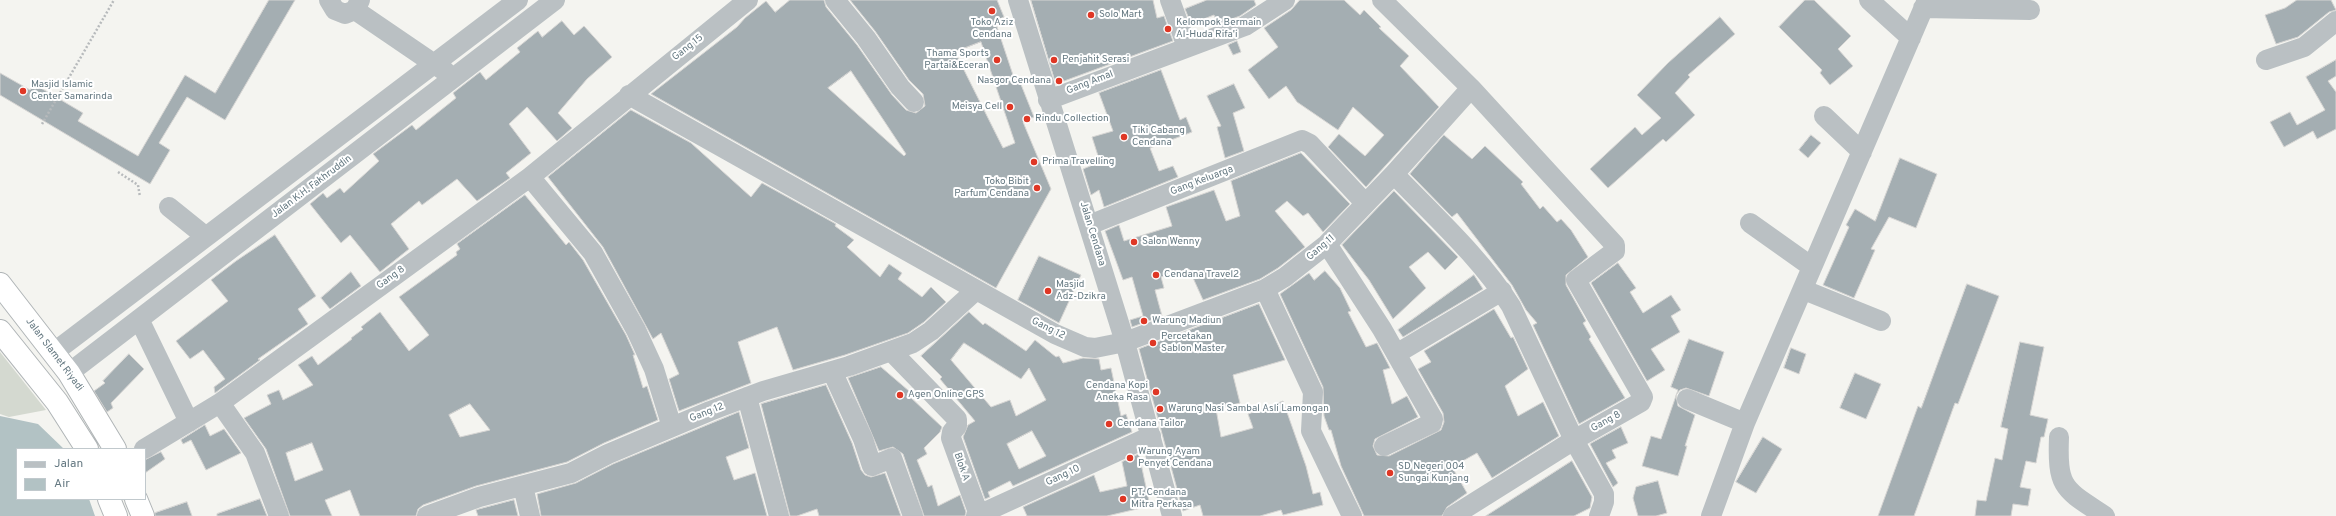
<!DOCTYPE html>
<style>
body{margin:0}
#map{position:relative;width:2336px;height:516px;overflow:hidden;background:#f4f4f0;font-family:Overpass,sans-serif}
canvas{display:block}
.legend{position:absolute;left:16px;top:448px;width:130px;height:52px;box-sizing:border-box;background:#fff;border:1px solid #c1c9cd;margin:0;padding:5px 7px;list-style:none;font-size:12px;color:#647881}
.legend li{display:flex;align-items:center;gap:8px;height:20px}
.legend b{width:20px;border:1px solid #c1c9cd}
</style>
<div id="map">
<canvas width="2336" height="516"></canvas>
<ul class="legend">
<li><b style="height:5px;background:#bac0c3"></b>Jalan</li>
<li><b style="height:11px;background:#b2c2c4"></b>Air</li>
</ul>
</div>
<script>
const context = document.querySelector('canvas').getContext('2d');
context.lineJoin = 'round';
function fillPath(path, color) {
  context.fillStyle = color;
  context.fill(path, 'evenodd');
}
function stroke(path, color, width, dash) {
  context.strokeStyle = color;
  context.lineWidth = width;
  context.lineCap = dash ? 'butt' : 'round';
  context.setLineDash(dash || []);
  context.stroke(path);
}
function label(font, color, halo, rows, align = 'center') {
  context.font = font + ' Overpass,sans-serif';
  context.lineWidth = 4;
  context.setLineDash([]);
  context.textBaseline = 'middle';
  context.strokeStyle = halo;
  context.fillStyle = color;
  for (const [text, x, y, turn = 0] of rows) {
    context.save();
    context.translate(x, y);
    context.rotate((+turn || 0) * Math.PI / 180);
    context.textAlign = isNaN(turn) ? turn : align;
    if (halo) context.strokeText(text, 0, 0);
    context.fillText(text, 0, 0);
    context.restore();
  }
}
const green = new Path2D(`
 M0 352 46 410 9 417 0 414Z`);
const water = new Path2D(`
 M0 416 38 424 64 449H17V499H89L95 516H0Z`);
const building = new Path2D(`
 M269 0H295L225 120 187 97 159 143 170 150 150 184 0 95V73L30 90 34 84 83 113 78 121 138 156 185 75 215 93Z
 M790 0H824L826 7 857 45 892 95 906 110 916 113 925 106 923 94 909 80 875 31 850 0H997L1004 17 995 21 1014 78 1018 77 1034 117 1023 122 1051 189 996 288 651 94 737 27 745 18 766 1 775 12ZM981 42 1015 143 1003 148 955 52ZM851 71 906 154 904 156 828 88Z
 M1031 0H1153L1157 18 1164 16 1173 41 1056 84Z
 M1207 0H1254L1256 5 1240 16 1218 24 1214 15 1191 24 1185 9Z
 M1300 0H1344L1360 15 1364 10 1381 27 1379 28 1409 56 1400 66 1439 107 1366 187 1328 147 1339 134 1365 156 1384 135 1353 107 1338 130 1297 102 1286 86 1269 99 1248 70 1278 47 1264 28 1291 10Z
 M1805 0H1814L1851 36 1838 49 1853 66 1830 85 1820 73 1822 70 1779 27Z
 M2297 0H2331L2336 10 2329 12 2298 37 2276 44 2265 15 2285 8Z
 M1720 17 1735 34 1688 75 1690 77 1675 93 1695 115 1666 142 1663 139 1608 188 1590 169 1635 127 1642 135 1661 118 1637 95 1668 63Z
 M562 21 574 35 584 26 612 57 587 79 558 113 572 128 557 141 527 107 509 124 531 153 506 173 510 178 477 201 457 179 422 205 419 201 391 224 409 249 380 272 350 235 341 243 310 204 323 193 327 198 340 188 344 193 379 161 373 154 412 125 416 130 456 98 453 93 480 72 486 80 520 52 517 48 538 31 542 37Z
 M1237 41 1241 52 1233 55 1228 45Z
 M2336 60V76L2328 81 2336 92V129L2317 139 2313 131 2284 147 2270 122 2290 112 2297 125 2325 110 2306 77Z
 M1161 70 1180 120 1186 117 1192 132 1150 148 1159 171 1173 166 1178 177 1104 207 1099 190 1091 195 1083 169 1100 162 1092 137 1113 131 1099 93Z
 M1234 84 1245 108 1233 113 1244 151 1225 158 1217 127 1221 126 1207 96Z
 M631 110 691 143 751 197 762 183 836 224 835 226 854 240 847 247 880 277 889 264 902 273 898 279 922 297 931 287 946 302 924 322 908 333 845 355 793 370 777 327 738 342 751 383 679 411 669 379 679 374 661 333 653 339 603 247 548 177Z
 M1444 135 1472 159 1485 146 1523 182 1521 184 1540 209 1543 206 1557 222 1561 219 1571 230 1588 257 1566 275V285L1586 321 1583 323 1591 337 1589 339 1625 398 1579 424 1533 325 1537 323 1526 310 1512 285 1457 213 1452 217 1410 174Z
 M1811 135 1821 143 1808 158 1799 150Z
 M1301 153 1350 204 1323 232 1308 213 1303 216 1287 201 1275 211 1305 247 1278 268 1260 279 1203 300 1189 269 1161 277 1164 288 1155 290 1162 316 1132 327 1130 320 1143 316 1132 277 1123 280 1105 231 1119 225 1124 241 1172 226 1166 207 1214 190 1226 221 1240 216 1231 181Z
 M1900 158 1937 174 1916 228 1889 217 1871 249 1875 250 1854 298 1823 285 1849 227 1846 225 1855 209 1875 221Z
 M1394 191 1458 257 1445 270 1428 252 1409 267 1426 288 1393 319 1369 280 1342 245Z
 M525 195 566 245 569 242 583 260 626 335 635 355H633L643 388 647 386 658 420 604 443 567 462 476 486 423 505 418 509 416 516H360L350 490 325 500 332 516H290L266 449 244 418 271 404 267 395 279 390 283 400 313 385 298 365 312 356 318 365 352 339 351 338 363 329 361 327 380 312 409 351 429 335 399 297 457 255 456 252 460 249 457 244ZM470 404 490 430 460 437 449 415ZM312 443 323 470 295 481 286 453Z
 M275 235 316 296 298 309 308 324 258 359 260 360 215 393 214 387 225 379 203 350 190 359 176 341 228 301 211 280 236 261Z
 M1039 256 1081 275 1059 323 1018 300Z
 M1618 263 1636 288 1630 292 1643 313 1671 295 1681 310 1671 316 1680 332 1651 349 1665 370 1647 381 1591 283Z
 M1325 271 1340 288 1351 311 1348 312 1366 347 1377 343 1387 362 1390 368 1383 370 1392 404 1407 396 1418 417 1375 439 1373 446 1377 455 1389 456 1441 430 1444 422 1443 413 1418 369 1431 362 1424 351 1494 309 1511 338 1513 337 1528 369 1505 386 1518 416 1543 402 1559 436 1492 478 1477 453 1452 467 1467 493 1447 507 1442 516H1364L1341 466 1331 430H1329L1324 416 1323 387 1280 294 1309 273 1314 280Z
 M351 272 361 286 330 309 321 298Z
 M1474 275 1483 289 1403 337 1398 330Z
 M1967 284 1999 296 1958 404 1955 403 1914 516H1878L1918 406 1921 408Z
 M1259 304 1285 360 1233 375 1240 403 1216 409 1221 437 1253 428 1248 414 1283 401 1306 466 1313 494 1320 492 1323 505 1283 515 1281 510 1260 516H1203L1200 505 1183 511 1139 349Z
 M969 312 983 325 985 323 1026 351 1035 340 1056 357 1059 356 1063 363 1083 358 1099 359 1101 370 1111 368 1121 416 1126 414 1132 432 1013 486 1010 481 988 492 990 497 985 499 963 437 968 425 975 421 940 379 942 377 921 356ZM964 343 1021 379 1029 368 1046 400 1016 416 1010 400 991 407 951 360ZM1032 431 1046 456 1019 469 1007 444Z
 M1689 339 1724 352 1709 396 1686 388 1680 390 1676 395 1678 406 1695 415 1685 446H1687L1678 476 1642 466 1651 436 1661 439 1678 390 1671 387Z
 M2020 342 2044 347 2030 415 2048 419 2044 437H2041L2036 463 2026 461 2020 487 2031 489 2028 506 2013 504 2011 516H1975L1977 500 1986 501 1995 458 2002 460 2008 429 2001 427Z
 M1791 348 1806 354 1799 374 1784 368Z
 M129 354 144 369 111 403 113 408 107 412 94 391 105 383 103 381Z
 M881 367 909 391 907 394 942 427 940 432 924 448 927 454 917 460 928 487 932 485 938 506 960 495 966 512 965 516H924L903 454 893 447 879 451 848 378Z
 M1855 373 1881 384 1866 419 1840 408Z
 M826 385 852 443 861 470 865 475 871 477 885 473 901 516H819L817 509 797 516H790L761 404Z
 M739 412 749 448 726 457 734 480 755 473 767 516H541L537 494 576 483 613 464Z
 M205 425 210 436 224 429 241 453 206 470 191 440 183 444 181 440Z
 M1621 427 1628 443 1612 450 1616 458 1606 463 1618 483 1613 487 1590 444Z
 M1763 437 1782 449 1756 493 1736 482Z
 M161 452 165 459 145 473V460Z
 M1139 454 1150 506 1107 516H1027L1023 507 1094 475 1100 492 1127 486 1122 462Z
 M1572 461 1592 497 1590 508 1574 516H1486Z
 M1658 481 1667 513 1656 516H1638L1633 498 1636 487Z
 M260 499 267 516H217V514Z
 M514 500 518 516H478L476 510Z
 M187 502 192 516H155V513Z`);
const path = new Path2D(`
 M42 124 114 0
 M118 172 138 185 140 197`);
const minor = new Path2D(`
 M329 0 335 10 345 14 355 10 360 0
 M835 0 866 38 900 87 914 102
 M1018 0 1125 342 1172 516
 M1170 0 1187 47
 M1382 0 1471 88 1615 245V251L1576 280 1643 397 1641 402 1574 440 1453 516
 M1869 0 1911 38
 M1923 8 2030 10
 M355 10 446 72
 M2266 60 2304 47 2336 21
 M629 95 1055 334 1085 347 1095 348 1125 342 1265 289 1285 277 1327 244 1394 174 1471 88
 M1048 100 1245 26 1285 0
 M1824 116 1862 152
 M1394 174C1434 216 1480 257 1511 306L1574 440 1604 494V502L1599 516
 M530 177 593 253 636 330 654 369 672 427
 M169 207 205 236
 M1750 223 1812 267
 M1089 225 1302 140 1310 144 1365 203
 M1327 244 1382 329 1433 419 1432 423 1384 446
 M1265 289 1313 392 1311 431 1352 516
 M1804 290 1881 321
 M139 319 189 422
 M892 352 957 419V426L952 432 951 438 979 515
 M53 353 518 0
 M1396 354 1502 291
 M832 371 863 439 872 466 892 458 913 516
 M69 373 555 0
 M747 397 779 516
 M1687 399 1745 423
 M220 403 255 453 279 516
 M2059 437C2057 489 2064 489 2105 516
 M144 449 220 403 530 177 748 0
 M523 486 530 516
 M427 516 479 497 571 473 608 454 710 411 763 391 849 366 913 343 931 331 975 291
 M976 516 1151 436
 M1711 516 1745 423 1927 0`);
const highway = new Path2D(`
 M0 284 69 373 115 449
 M0 331 57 402 87 449
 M109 499 116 516
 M136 499 143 516`);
const markers = [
 [992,11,4,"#df3725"],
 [1091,15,4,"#df3725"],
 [1168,29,4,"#df3725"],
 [997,60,4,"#df3725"],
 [1054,60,4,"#df3725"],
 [1059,81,4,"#df3725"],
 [23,91,4,"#df3725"],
 [1010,107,4,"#df3725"],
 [1027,119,4,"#df3725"],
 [1124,137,4,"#df3725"],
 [1034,162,4,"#df3725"],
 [1037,188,4,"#df3725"],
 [1134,242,4,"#df3725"],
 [1156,275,4,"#df3725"],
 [1048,291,4,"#df3725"],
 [1144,321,4,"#df3725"],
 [1153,343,4,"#df3725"],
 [1156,392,4,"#df3725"],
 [900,395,4,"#df3725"],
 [1160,409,4,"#df3725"],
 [1109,424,4,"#df3725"],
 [1130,458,4,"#df3725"],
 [1390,473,4,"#df3725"],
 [1123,499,4,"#df3725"]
];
const poiNames = [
 ["Solo Mart",1099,15],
 ["Toko Aziz",992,23,"center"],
 ["Cendana",992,35,"center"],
 ["Kelompok Bermain",1176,23],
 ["Al-Huda Rifa'i",1176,35],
 ["Thama Sports",989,54,"right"],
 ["Partai&Eceran",989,66,"right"],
 ["Penjahit Serasi",1062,60],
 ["Nasgor Cendana",1051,81,"right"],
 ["Masjid Islamic",31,85],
 ["Center Samarinda",31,97],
 ["Meisya Cell",1002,107,"right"],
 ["Rindu Collection",1035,119],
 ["Tiki Cabang",1132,131],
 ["Cendana",1132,143],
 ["Prima Travelling",1042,162],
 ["Toko Bibit",1029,182,"right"],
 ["Parfum Cendana",1029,194,"right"],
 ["Salon Wenny",1142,242],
 ["Cendana Travel2",1164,275],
 ["Masjid",1056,285],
 ["Adz-Dzikra",1056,297],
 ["Warung Madiun",1152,321],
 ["Percetakan",1161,337],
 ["Sablon Master",1161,349],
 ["Cendana Kopi",1148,386,"right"],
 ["Aneka Rasa",1148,398,"right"],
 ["Agen Online GPS",908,395],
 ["Warung Nasi Sambal Asli Lamongan",1168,409],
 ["Cendana Tailor",1117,424],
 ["Warung Ayam",1138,452],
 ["Penyet Cendana",1138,464],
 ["SD Negeri 004",1398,467],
 ["Sungai Kunjang",1398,479],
 ["PT. Cendana",1131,493],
 ["Mitra Perkasa",1131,505]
];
const streetNames = [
 ["Gang 15",688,48,-38],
 ["Gang Amal",1090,83,-21],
 ["Gang Keluarga",1202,181,-21],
 ["Jalan K.H. Fakhruddin",312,187,-37],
 ["Jalan Cendana",1092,234,73],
 ["Gang 11",1321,248,-41],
 ["Gang 8",391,278,-36],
 ["Gang 12",1048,329,27],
 ["Jalan Slamet Riyadi",54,355,53],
 ["Gang 12",707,413,-22],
 ["Gang 8",1606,422,-29],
 ["Blok A",961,467,71],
 ["Gang 10",1063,476,-25]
];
fillPath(green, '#d4d9d0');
fillPath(water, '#b2c2c4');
fillPath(building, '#a4aeb2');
stroke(building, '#d6d5d3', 1);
stroke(highway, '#b0b5b7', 24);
stroke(path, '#b7babc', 2.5, [2, 2]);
stroke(minor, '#bac0c3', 20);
stroke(highway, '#fff', 22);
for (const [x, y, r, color] of markers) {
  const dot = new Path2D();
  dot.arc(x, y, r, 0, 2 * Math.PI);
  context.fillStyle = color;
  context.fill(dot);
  stroke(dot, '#fff', 1.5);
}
label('10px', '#647881', '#fff', poiNames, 'left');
label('10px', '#647881', '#fff', streetNames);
</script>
